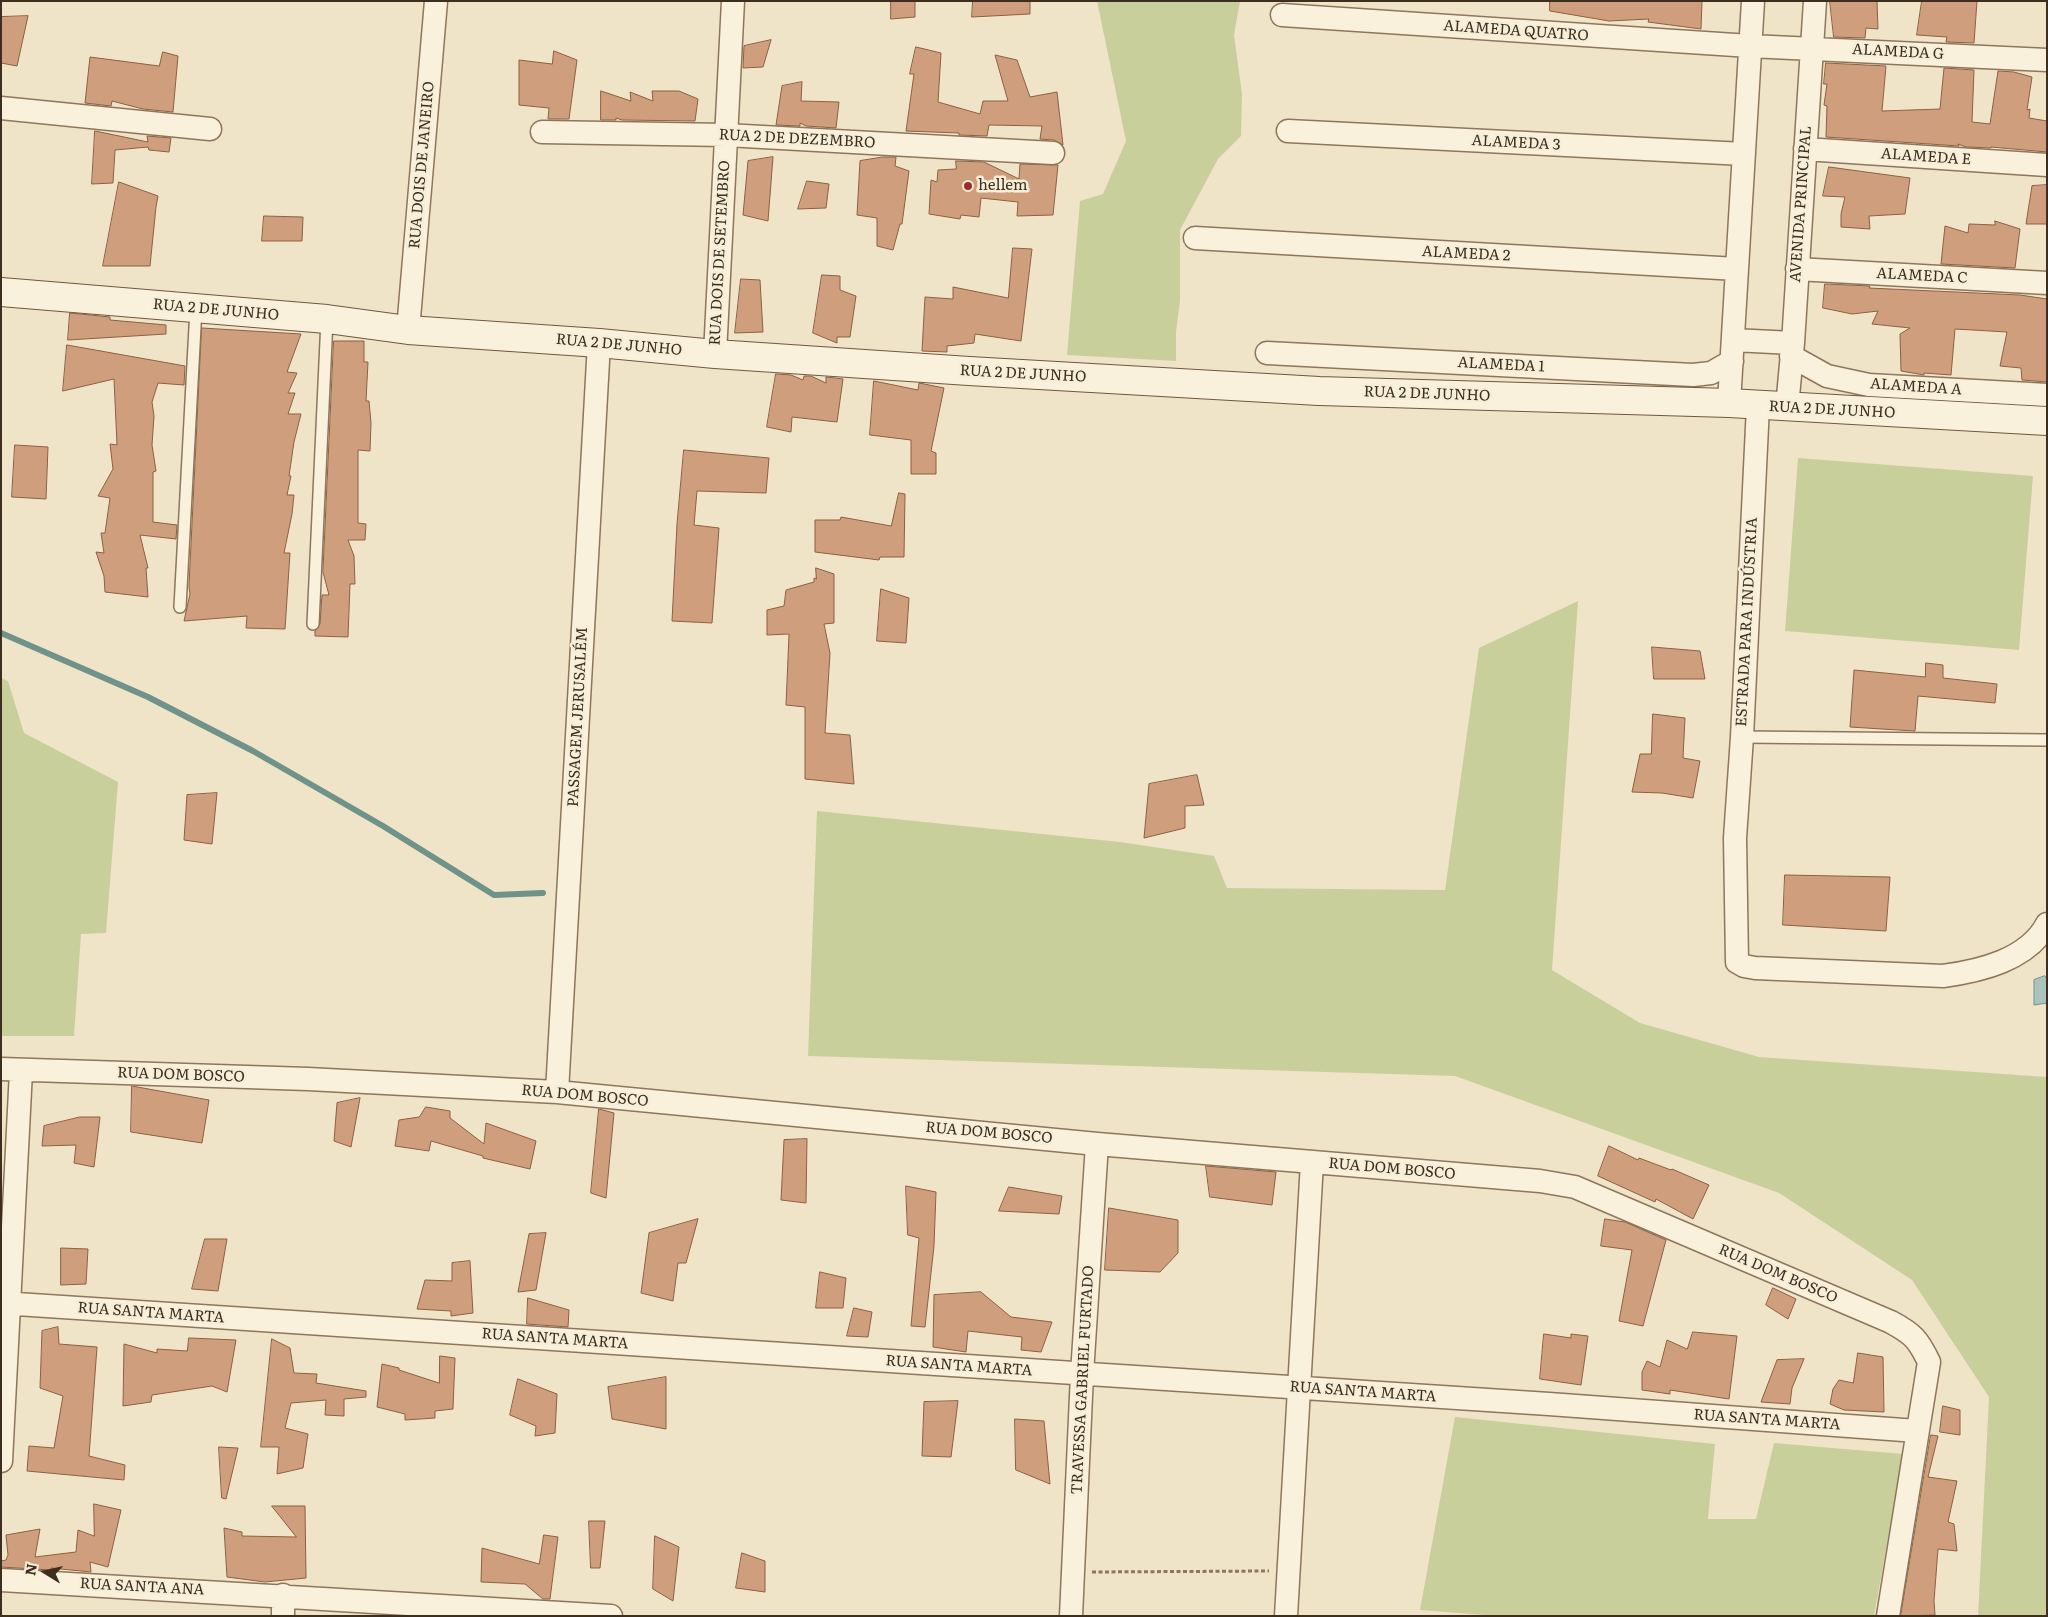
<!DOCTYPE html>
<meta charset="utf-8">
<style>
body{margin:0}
#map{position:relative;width:2048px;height:1617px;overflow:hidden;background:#f0e4c8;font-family:Literata,serif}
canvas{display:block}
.frame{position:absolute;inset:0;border:2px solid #3d2e20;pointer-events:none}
.north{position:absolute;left:20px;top:1547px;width:50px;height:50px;-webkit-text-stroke:4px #f7eed8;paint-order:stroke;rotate:280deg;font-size:14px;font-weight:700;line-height:20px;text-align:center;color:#3d2e20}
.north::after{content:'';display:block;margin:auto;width:18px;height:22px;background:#3d2e20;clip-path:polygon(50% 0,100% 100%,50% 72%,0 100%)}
</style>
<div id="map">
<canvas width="2048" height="1617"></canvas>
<div class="frame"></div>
<div class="north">N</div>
</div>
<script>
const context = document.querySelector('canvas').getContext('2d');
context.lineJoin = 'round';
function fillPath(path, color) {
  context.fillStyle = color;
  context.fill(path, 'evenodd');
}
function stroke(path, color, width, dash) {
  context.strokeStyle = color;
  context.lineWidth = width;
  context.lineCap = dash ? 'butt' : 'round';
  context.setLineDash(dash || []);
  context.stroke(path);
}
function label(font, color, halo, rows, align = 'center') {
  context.font = font + ' Literata,serif';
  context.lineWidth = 5;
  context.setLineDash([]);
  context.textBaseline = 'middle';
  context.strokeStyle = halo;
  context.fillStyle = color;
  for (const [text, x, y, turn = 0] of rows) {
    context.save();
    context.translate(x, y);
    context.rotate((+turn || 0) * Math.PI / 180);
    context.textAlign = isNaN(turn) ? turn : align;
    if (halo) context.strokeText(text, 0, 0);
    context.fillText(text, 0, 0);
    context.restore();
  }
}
const green = new Path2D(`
 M1097 1H1240L1234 35 1242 94 1241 136 1218 159 1180 230V301L1176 332V361L1067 355 1080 201 1103 194 1126 141Z
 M1798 458 2033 476 2019 650 1785 631Z
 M1578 601 1552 970 1640 1023 1759 1057 2047 1077V1616H1978L1989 1397 1912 1280 1779 1193 1455 1076 808 1056 817 811 1120 842 1214 856 1227 888 1445 890 1479 648Z
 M1 678 8 681 24 733 118 782 106 933 81 934 74 1036H1Z
 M1455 1417 1715 1444 1708 1519H1756L1774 1443 1903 1454 1874 1616H1497L1420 1610Z`);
const water = new Path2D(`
 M2045 976 2047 979V1003L2034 1005V980Z`);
const stream = new Path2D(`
 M1 633 148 697 253 751 383 826 494 895 543 893`);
const building = new Path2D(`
 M891 1H915V17L891 19Z
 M973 1H1030V14L972 17Z
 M1550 1H1702L1701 29 1648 22 1649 19 1609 21 1550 11Z
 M1830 1H1877L1878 29 1866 28 1865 38 1834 37Z
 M1922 1H1977L1974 43 1946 42 1947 37 1917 35Z
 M28 16 17 66 1 63V17Z
 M771 40 763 67 743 68 744 46Z
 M916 47 941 53 938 102 980 114 983 101H1008L995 55 1017 60 1030 97 1057 92 1063 145 1054 140 1040 139 1042 126 989 125 987 136 959 135V133L906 131 914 74H910Z
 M554 51 577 60 569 119H548L549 108 519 105V60L552 64Z
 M163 52 178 56 173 112 143 109 112 101 111 106 85 103 90 57 159 66Z
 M1826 63 1886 66 1882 111 1940 109 1944 68 1974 70 1972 122 1990 124 1998 71 2014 72 2032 77 2027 110 2030 109 2029 118 2047 121V152L1991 147V148L1966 147 1958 144 1959 146 1826 137 1827 106 1824 105 1827 84H1824Z
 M802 82 801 101 839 102 836 128 806 126 800 123V126L776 125 782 86Z
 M601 91 631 101 630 92 653 101 652 91H679L698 99 695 121 622 120 616 118V120H601Z
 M95 131 148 142 147 136 171 138 169 152 149 150 148 147 115 150 113 183 92 184Z
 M773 157 768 221 743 215 748 161Z
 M883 157H896L895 166 909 171 902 224H900L893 250 877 246V218L857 215 860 161Z
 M956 161 984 162 1019 179 1020 164 1058 165 1053 215 1017 216 1018 202 981 198 979 217 961 215 960 219 929 214 931 180 937 182 938 170 956 169Z
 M1829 167 1910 178 1905 214 1869 216 1870 229 1841 227V214L1845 197 1823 196Z
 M807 181 829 184 826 208 798 209Z
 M119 182 158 196 156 207 150 266H103Z
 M2047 185V224H2026L2032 186Z
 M264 216 303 217 302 241H262Z
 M1995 221 2020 229 2015 268 1941 264 1945 226 1968 233 1969 224 1995 225Z
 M1013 248 1032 249 1021 341 975 334 974 343 947 346V352L922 351 925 297 953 299V287L1008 298Z
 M822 275 840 276V290L856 296 850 337H837V343L813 333Z
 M741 279 760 280 763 332 735 333Z
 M1825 284 1870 286 1869 288 2020 295 2047 299V382L2022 380 2021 368 2000 366 2007 332 1955 329 1951 375 1924 373V375L1901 371 1900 334 1910 328 1872 324 1878 311 1852 314 1823 308Z
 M70 313 110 317V320L166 325V334L68 340Z
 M202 328 301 334 287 372 297 373 288 393H295L288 414H301L294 442 289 476H291L287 495H294L292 514 284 553H290L285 629 246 628 247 616 184 621 190 594 189 587Z
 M334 341H364V362H368L366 401H369L371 423 370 451 358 450V523L366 524 365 540H348L354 556 355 584H350L348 637 315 636V631L320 624 322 595H329L323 572Z
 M67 345 185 366 184 385 158 383 152 402 154 416 152 445 156 471 153 472V522L177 525 176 539 140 535 148 568H146L148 597 105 592 104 576 96 552 104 553 101 533H105L110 498 98 496 113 469 110 444 117 445 114 379 63 391Z
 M776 374 791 375 803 380 804 376H811L826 383V377L843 379 837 422 792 417 791 432 767 427Z
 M874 381 918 390 919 383 944 388 931 451 936 453V474H911V440L870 435Z
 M15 445 48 447 46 499 12 497Z
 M684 450 769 458 766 493 697 491 694 525 719 528 712 623 672 621 677 524Z
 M899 493 905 494 904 557H880L879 560 815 552V520H840L841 517 891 526Z
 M816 568 834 574V623L824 624 830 653 825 733 850 735 854 784 805 779V707L786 705 789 634 767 635V610L784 606 786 590 814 582V578L816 579Z
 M881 589 909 598 906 643 877 641Z
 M1652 647 1700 651 1705 679H1654Z
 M1926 663 1943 665V678L1997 684 1995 703 1918 696 1915 731 1850 727 1854 670 1925 677Z
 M1653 714 1685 718 1683 758 1700 761 1693 798 1662 793 1632 792 1640 754H1651Z
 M1197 775 1204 805 1185 806V828L1144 838 1149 784Z
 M217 793 212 844 184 840 187 795Z
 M1785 875 1890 877 1886 931 1783 925Z
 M132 1086 209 1100 202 1143 131 1132Z
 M360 1098 351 1147 334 1141 337 1103Z
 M426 1107 450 1111V1118L484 1144 486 1123 536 1141 530 1169 483 1158V1156L431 1141 429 1151 395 1146 399 1120 419 1117Z
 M599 1109 614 1113 606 1198 591 1193Z
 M80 1117H100L94 1167 74 1163 76 1145 42 1146 44 1126Z
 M807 1139 806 1203 781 1200 784 1140Z
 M1609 1146 1638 1160 1639 1158 1671 1170 1672 1169 1709 1185 1693 1219 1656 1199 1655 1202 1598 1176Z
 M1206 1166 1276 1172 1272 1205 1210 1197Z
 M906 1186 936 1192 934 1246 925 1327 911 1326 919 1238 908 1235Z
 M1009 1187 1062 1196 1059 1214 999 1211Z
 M1109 1208 1178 1220V1253L1160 1272 1105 1270Z
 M698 1219 686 1263H678L673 1301 641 1293 649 1233Z
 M1605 1219 1625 1222 1666 1240 1643 1326 1619 1321 1632 1250 1601 1246Z
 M546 1233 536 1290 518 1292 529 1234Z
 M205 1239H227L218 1291 192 1289Z
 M61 1248 88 1249 86 1284 61 1285Z
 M470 1261 473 1313 451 1316V1311L417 1309 425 1280 452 1281V1263Z
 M820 1272 846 1278 843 1308H816Z
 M1773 1288 1796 1299 1788 1319 1766 1305Z
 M981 1292 1011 1317 1052 1322 1041 1352 1021 1350 1022 1337 968 1331 966 1352 933 1347 934 1295Z
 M528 1298 569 1310 568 1327 527 1324Z
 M854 1308 872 1312 868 1337 847 1336Z
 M58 1327 59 1344 97 1347 89 1456 125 1465 124 1480 27 1471 29 1446 54 1448 63 1396 40 1388 42 1331Z
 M1693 1332 1737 1336 1729 1399 1670 1390V1394L1642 1390V1372L1647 1361 1660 1367 1667 1340 1687 1349Z
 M1544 1334 1571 1338V1334L1588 1336 1581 1385 1540 1379Z
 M189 1338 236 1340 227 1392 212 1386 152 1395 151 1402 123 1406 124 1344 157 1353V1349L187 1351Z
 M272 1339 290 1348 294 1373 317 1374 316 1383 366 1391V1397L344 1399V1416L325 1415 326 1400 291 1403 285 1428 308 1434 303 1468 277 1474 279 1447H261Z
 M1858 1353 1883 1357 1884 1412 1844 1410 1830 1404 1833 1389 1839 1380 1853 1383Z
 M440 1356 455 1358 453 1409 435 1411V1418L405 1420V1414L377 1407 382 1364 399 1368V1370L439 1383Z
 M1804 1359 1792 1388 1790 1404 1761 1402 1777 1360Z
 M666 1377V1429L612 1419 608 1387Z
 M518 1379 557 1394 555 1433 535 1436 536 1426 510 1415Z
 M958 1401 951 1457 922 1456 924 1402Z
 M1943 1406 1960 1410V1435L1940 1432Z
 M1015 1419 1044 1421 1050 1484 1016 1470Z
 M1931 1435 1938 1436 1928 1477 1957 1481 1948 1522 1954 1524 1957 1551 1938 1549 1934 1601 1935 1615 1901 1616Z
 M219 1447 238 1448 226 1499 222 1498Z
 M94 1504 121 1510 108 1567 90 1562 91 1572 51 1568V1570L1 1567V1561L6 1560 8 1555 6 1535 40 1529 35 1557 76 1552 78 1530 94 1536Z
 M272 1506H305L306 1578 265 1582 227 1577 224 1528 242 1532V1536L296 1537Z
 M589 1521H605L600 1568H591Z
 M544 1535 558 1537 550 1599H543L525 1584 481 1582 482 1548 539 1564Z
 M655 1536 679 1547 673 1601 653 1589Z
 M742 1553 765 1561V1592L736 1588Z`);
const path = new Path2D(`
 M1092 1572 1269 1571`);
const lane = new Path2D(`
 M180 607 196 308
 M313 624 327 319
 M1742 737 2047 740`);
const street = new Path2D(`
 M1282 15 1750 46 2047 60
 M1 108 210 129
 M1288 131 1744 154
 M542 132 726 135 1053 153
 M1805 149 2047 165
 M1195 238 1737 269
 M1797 269 2047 283
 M408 330 436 1
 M1733 340 1793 343
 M1267 353 1693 375 1711 373 1732 361
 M715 354 733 1
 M1791 356 1827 376 1869 385 2047 395
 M1729 403 1753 1
 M1758 406 1742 737 1735 838 1737 962 1744 966 1755 968 1943 976C1980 971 2028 960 2047 924
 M1787 407 1793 343 1815 1
 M1 1069 308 1079 557 1092 1097 1144 1540 1181 1575 1187 1891 1322C1913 1334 1918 1339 1929 1362L1888 1616
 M557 1092 599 343
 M1 1303 1549 1404 1917 1431
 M1 1461 21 1071
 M1 1580 611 1616
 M283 1595V1616
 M1071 1616 1082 1374 1097 1144
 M1286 1616 1312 1162`);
const secondary = new Path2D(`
 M1 292 327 319 408 330 599 343 715 354 969 371 1319 391 1729 403 2047 421`);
const markers = [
 [968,186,5,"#9e2a2b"]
];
const streetNames = [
 ["ALAMEDA QUATRO",1516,31,4],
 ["ALAMEDA G",1898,52,3],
 ["RUA 2 DE DEZEMBRO",797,139,3],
 ["ALAMEDA 3",1516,143,3],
 ["ALAMEDA E",1926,157,4],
 ["RUA DOIS DE JANEIRO",422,165,-85],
 ["AVENIDA PRINCIPAL",1801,204,-86],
 ["RUA DOIS DE SETEMBRO",720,253,-87],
 ["ALAMEDA 2",1466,254,3],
 ["ALAMEDA C",1922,276,3],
 ["RUA 2 DE JUNHO",216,310,5],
 ["RUA 2 DE JUNHO",619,345,5],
 ["ALAMEDA 1",1501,365,3],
 ["RUA 2 DE JUNHO",1023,374,3],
 ["ALAMEDA A",1916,387,4],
 ["RUA 2 DE JUNHO",1427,394,2],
 ["RUA 2 DE JUNHO",1832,410,3],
 ["ESTRADA PARA INDÚSTRIA",1747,622,-87],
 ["PASSAGEM JERUSALÉM",578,717,-87],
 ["RUA DOM BOSCO",181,1075,2],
 ["RUA DOM BOSCO",585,1096,5],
 ["RUA DOM BOSCO",989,1133,5],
 ["RUA DOM BOSCO",1392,1169,5],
 ["RUA DOM BOSCO",1778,1274,23],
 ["RUA SANTA MARTA",151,1313,4],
 ["RUA SANTA MARTA",555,1339,4],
 ["RUA SANTA MARTA",959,1366,4],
 ["TRAVESSA GABRIEL FURTADO",1083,1380,-87],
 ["RUA SANTA MARTA",1363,1392,4],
 ["RUA SANTA MARTA",1767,1420,4],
 ["RUA SANTA ANA",142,1587,3]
];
const poiNames = [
 ["hellem",978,186]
];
fillPath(green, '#c9cf9b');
fillPath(water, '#a9c4bc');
stroke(water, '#6f938a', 1);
stroke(stream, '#6f938a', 6);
fillPath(building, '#cf9f7d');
stroke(building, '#8d5f41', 1);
stroke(lane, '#8d765c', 14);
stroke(street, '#8d765c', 25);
stroke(secondary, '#6f573f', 30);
stroke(path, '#8d765c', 3, [4, 2.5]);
stroke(lane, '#faf1dc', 11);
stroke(street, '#faf1dc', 22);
stroke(secondary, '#faf1dc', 28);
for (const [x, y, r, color] of markers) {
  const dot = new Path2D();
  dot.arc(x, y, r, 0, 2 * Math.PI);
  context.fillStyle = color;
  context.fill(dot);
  stroke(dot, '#f7eed8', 2);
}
label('15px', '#3d2e20', '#f7eed8', streetNames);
label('15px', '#3d2e20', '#f7eed8', poiNames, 'left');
</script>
